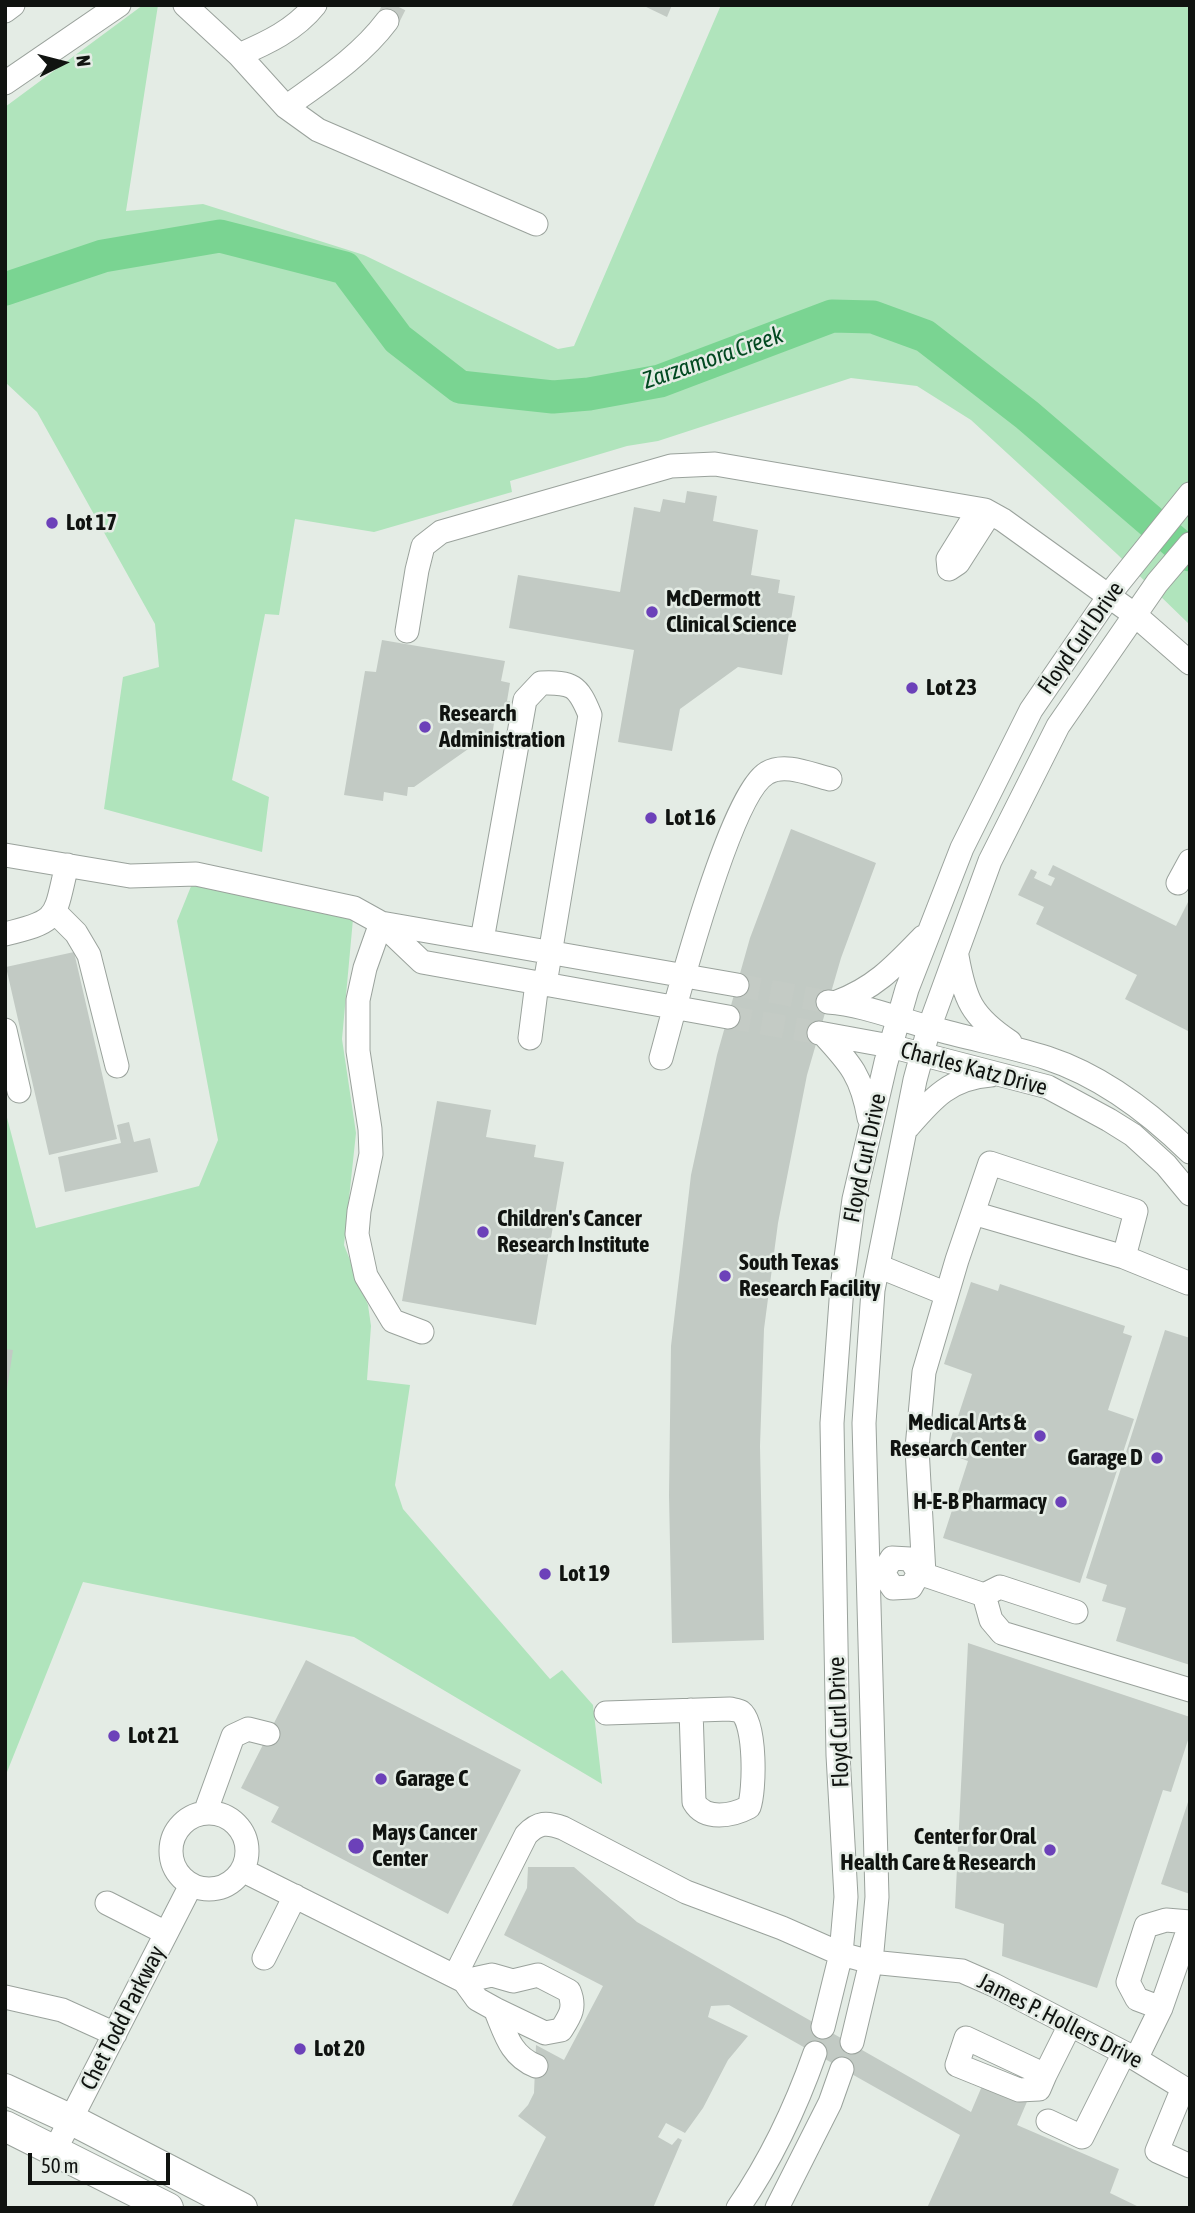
<!DOCTYPE html>
<style>
body{margin:0}
#map{position:relative;width:1195px;height:2213px;overflow:hidden;background:#e4ece5;font-family:"Asap Condensed",sans-serif}
canvas{display:block}
.frame{position:absolute;inset:0;border:7px solid #101310;pointer-events:none}
.north{position:absolute;left:28px;top:28px;width:70px;height:70px;-webkit-text-stroke:5px #e4ece5;paint-order:stroke;rotate:84deg;font-size:19px;font-weight:700;line-height:28px;text-align:center;color:#101310}
.north::after{content:'';display:block;margin:auto;width:24px;height:32px;background:#101310;clip-path:polygon(50% 0,100% 100%,50% 72%,0 100%)}
.scale{position:absolute;left:28px;top:2153px;width:142px;height:32px;box-sizing:border-box;border:4px solid #101310;border-top:0;padding-left:9px;font-size:21px;line-height:24px;white-space:nowrap;color:#101310;-webkit-text-stroke:5px #e4ece5;paint-order:stroke}
</style>
<div id="map">
<canvas width="1195" height="2213"></canvas>
<div class="frame"></div>
<div class="north">N</div>
<div class="scale">50 m</div>
</div>
<script>
const context = document.querySelector('canvas').getContext('2d');
context.lineJoin = 'round';
function fillPath(path, color) {
  context.fillStyle = color;
  context.fill(path, 'evenodd');
}
function stroke(path, color, width, dash) {
  context.strokeStyle = color;
  context.lineWidth = width;
  context.lineCap = dash ? 'butt' : 'round';
  context.setLineDash(dash || []);
  context.stroke(path);
}
function label(font, color, halo, rows, align = 'center') {
  context.font = font + ' "Asap Condensed",sans-serif';
  context.lineWidth = 5;
  context.setLineDash([]);
  context.textBaseline = 'middle';
  context.strokeStyle = halo;
  context.fillStyle = color;
  for (const [text, x, y, turn = 0] of rows) {
    context.save();
    context.translate(x, y);
    context.rotate((+turn || 0) * Math.PI / 180);
    context.textAlign = isNaN(turn) ? turn : align;
    if (halo) context.strokeText(text, 0, 0);
    context.fillText(text, 0, 0);
    context.restore();
  }
}
const green = new Path2D(`
 M143 5H158L126 211 203 204 364 255 558 349 574 346 721 5H1190V625L1117 554 971 420 917 386 851 378 658 441 627 446 510 481 512 492 374 532 295 519 279 615 265 614 232 780 269 797 262 852 104 809 123 677 159 667 155 624 37 412 5 382V107Z
 M196 874 354 908 342 1039 356 1133 344 1245 368 1305 371 1326 367 1380 410 1385 395 1485 403 1509 550 1679 562 1670 593 1705 602 1784 354 1637 83 1582 5 1777V1110L36 1228 199 1186 218 1140 177 921Z`);
const river = new Path2D(`
 M5 289 103 256 220 236 345 268 398 339 460 387 553 397 589 394 660 381 832 316 873 317 925 336 1027 415 1190 555`);
const building = new Path2D(`
 M642 5H672L667 17Z
 M687 491 717 496 713 521 758 530 751 575 780 580 778 593 795 596 782 675 738 667 680 709 672 751 618 742 634 650 509 628 518 575 620 592 634 507 660 512 663 499 685 503Z
 M382 640 505 661 501 681 510 683 507 701H510L507 719 495 717 492 736 482 734 481 740 414 787H408L407 796 384 792 383 801 344 795 365 671 376 672Z
 M791 829 876 863 841 958 807 1075 778 1223 764 1329 760 1446 764 1640 672 1643 669 1495 671 1346 691 1175 717 1055 750 938Z
 M1053 865 1176 926 1190 898V1032L1125 999 1137 975 1036 924 1044 907 1018 895 1031 869 1037 872 1034 878 1051 886 1055 878 1048 875Z
 M74 952 117 1139 49 1155 6 967Z
 M437 1101 491 1110 486 1137 536 1145 534 1157 564 1162 536 1325 402 1301Z
 M129 1122 134 1142 150 1138 158 1172 65 1192 58 1157 121 1143 117 1125Z
 M971 1282 998 1291 1000 1284 1125 1326 1123 1333 1132 1336 1108 1410 1134 1419 1080 1583 943 1538 968 1461 946 1453 972 1374 944 1364Z
 M1165 1330 1190 1338V1665L1116 1641 1126 1608 1102 1601 1107 1585 1086 1578Z
 M5 1349 13 1350 7 1389H5Z
 M968 1643 1190 1717V1734L1171 1792 1163 1790 1097 1988 1002 1956 1004 1924 955 1908Z
 M306 1660 521 1770 448 1914 271 1822 279 1807 241 1788Z
 M1189 1799H1190V1894L1161 1884Z
 M528 1867H574L637 1922 971 2112 985 2079 1029 2097 1017 2125 1119 2169 1110 2193 1141 2208H927L960 2135 729 2005 711 2006 708 2017 748 2036 728 2060 703 2108 685 2133 666 2123 658 2137 672 2145 678 2138 682 2140 653 2208H511L546 2137 518 2116 528 2105 534 2093 536 2045 564 2060 603 1986 504 1935 527 1888Z`);
const minorTunnel = new Path2D(`
 M387 21 395 5
 M737 985 828 1002
 M728 1017 819 1033`);
const minor = new Path2D(`
 M185 5 239 55 286 107 318 130 536 224
 M5 11 13 5
 M239 55C267 43 295 30 315 5
 M5 83 119 5
 M286 107C322 81 360 57 387 21
 M979 509 948 559 949 569 958 563 990 513
 M407 631 417 570 423 546 441 532 671 466 715 464 985 510 1003 520 1135 615 1190 663
 M5 855 130 876 196 874 354 908 381 923 422 962 728 1017
 M1178 883 1190 861
 M56 913 76 933 89 955 117 1066
 M381 923 365 968 358 1000V1051L370 1129 371 1154 359 1211 357 1234 366 1276 393 1321 422 1332
 M381 923 737 985
 M5 934C61 921 54 917 67 865
 M482 940 525 700 541 683C572 682 578 685 590 715L545 984
 M957 956C965 1000 971 1016 1010 1042
 M828 1002C865 1005 897 1019 932 1028 970 1039 1010 1046 1047 1058 1102 1076 1149 1112 1190 1152
 M837 1002C875 988 895 966 923 937
 M5 1030 19 1091
 M819 1033 890 1046 1048 1087 1109 1120 1133 1135 1166 1165 1190 1194
 M823 1034C851 1064 862 1077 869 1118
 M530 1038 537 983
 M661 1058C674 1010 730 794 767 773 785 762 812 775 830 779
 M908 1127C933 1098 950 1078 991 1075
 M973 1213 1124 1257
 M878 1266 947 1294
 M883 1573 892 1558 910 1559 919 1573 984 1595 991 1620 1002 1633 1190 1690
 M883 1573 893 1588 911 1587 919 1573
 M924 1574 917 1448 924 1372 957 1260 990 1163 1136 1211 1124 1257 1188 1283
 M984 1595 1000 1587 1076 1612
 M606 1713 730 1709C734 1710 738 1710 741 1712 756 1723 755 1791 749 1807 732 1816 705 1821 694 1802L691 1710
 M171 1851a38 38 0 1 1 76 0a38 38 0 1 1-76 0Z
 M205 1813 233 1736 248 1729 268 1734
 M242 1870 464 1981 477 1999 495 2009 545 2033 561 2030C570 2016 576 2008 569 1991L538 1975 513 1981 492 1975 464 1981
 M107 1903 166 1933
 M264 1958 295 1896
 M455 1976 526 1835C538 1822 547 1822 563 1828L686 1892 782 1928 841 1954 871 1962 962 1971 994 1985 1136 2059 1190 2092
 M5 1997 62 2010 115 2034
 M1161 2008 1137 1999 1128 1982 1146 1926 1166 1920 1190 1922
 M495 2009C505 2032 510 2056 536 2066
 M823 2027 841 1954 846 1897 838 1755 832 1423 842 1287 854 1199 886 1062 907 989 962 848 1031 710 1116 586 1190 494
 M852 2042 871 1962 877 1897 864 1423 873 1290 915 1080 929 1028 990 861 1058 726 1157 583 1190 544
 M1136 2059 1161 2008 1190 1925
 M1045 2075 1039 2089 1019 2090 957 2065 966 2038 1045 2075 1070 2025
 M1183 2088 1157 2151 1190 2166
 M1048 2121 1082 2137 1124 2053
 M55 2150 191 1885
 M738 2208C771 2160 796 2107 815 2053
 M777 2208 830 2103 842 2069`);
const major = new Path2D(`
 M5 2089 72 2120 242 2208
 M5 2126 168 2208`);
const markers = [
 [52,523,7,"#6c41b9"],
 [652,612,7,"#6c41b9"],
 [912,688,7,"#6c41b9"],
 [425,727,7,"#6c41b9"],
 [651,818,7,"#6c41b9"],
 [483,1232,7,"#6c41b9"],
 [725,1276,7,"#6c41b9"],
 [1040,1436,7,"#6c41b9"],
 [1157,1458,7,"#6c41b9"],
 [1061,1502,7,"#6c41b9"],
 [545,1574,7,"#6c41b9"],
 [114,1736,7,"#6c41b9"],
 [381,1779,7,"#6c41b9"],
 [356,1846,9,"#6c41b9"],
 [1050,1850,7,"#6c41b9"],
 [300,2049,7,"#6c41b9"]
];
const poiNames = [
 ["Lot 17",66,523],
 ["McDermott",666,599],
 ["Clinical Science",666,625],
 ["Lot 23",926,688],
 ["Research",439,714],
 ["Administration",439,740],
 ["Lot 16",665,818],
 ["Children's Cancer",497,1219],
 ["Research Institute",497,1245],
 ["South Texas",739,1263],
 ["Research Facility",739,1289],
 ["Medical Arts &",1026,1423,"right"],
 ["Research Center",1026,1449,"right"],
 ["Garage D",1143,1458,"right"],
 ["H-E-B Pharmacy",1047,1502,"right"],
 ["Lot 19",559,1574],
 ["Lot 21",128,1736],
 ["Garage C",395,1779],
 ["Mays Cancer",372,1833],
 ["Center",372,1859],
 ["Center for Oral",1036,1837,"right"],
 ["Health Care & Research",1036,1863,"right"],
 ["Lot 20",314,2049]
];
const streetNames = [
 ["Floyd Curl Drive",1081,638,-55],
 ["Charles Katz Drive",974,1069,15],
 ["Floyd Curl Drive",865,1158,-78],
 ["Floyd Curl Drive",839,1722,-92],
 ["Chet Todd Parkway",123,2018,-63],
 ["James P. Hollers Drive",1060,2021,27]
];
const waterNames = [
 ["Zarzamora Creek",713,358,-19]
];
fillPath(green, '#b0e4bc');
stroke(river, '#7ad492', 33);
fillPath(building, '#c2cac4');
stroke(minorTunnel, '#c4cbc5', 23, [23, 11]);
stroke(minor, '#9aa29c', 25);
stroke(major, '#9aa29c', 32);
stroke(minor, '#fff', 23);
stroke(major, '#fff', 30);
for (const [x, y, r, color] of markers) {
  const dot = new Path2D();
  dot.arc(x, y, r, 0, 2 * Math.PI);
  context.fillStyle = color;
  context.fill(dot);
  stroke(dot, '#e4ece5', 2.5);
}
label('bold 23px', '#101310', '#e4ece5', poiNames, 'left');
label('23px', '#101310', '#e4ece5', streetNames);
label('italic 24px', '#024921', '#e4ece5', waterNames);
</script>
